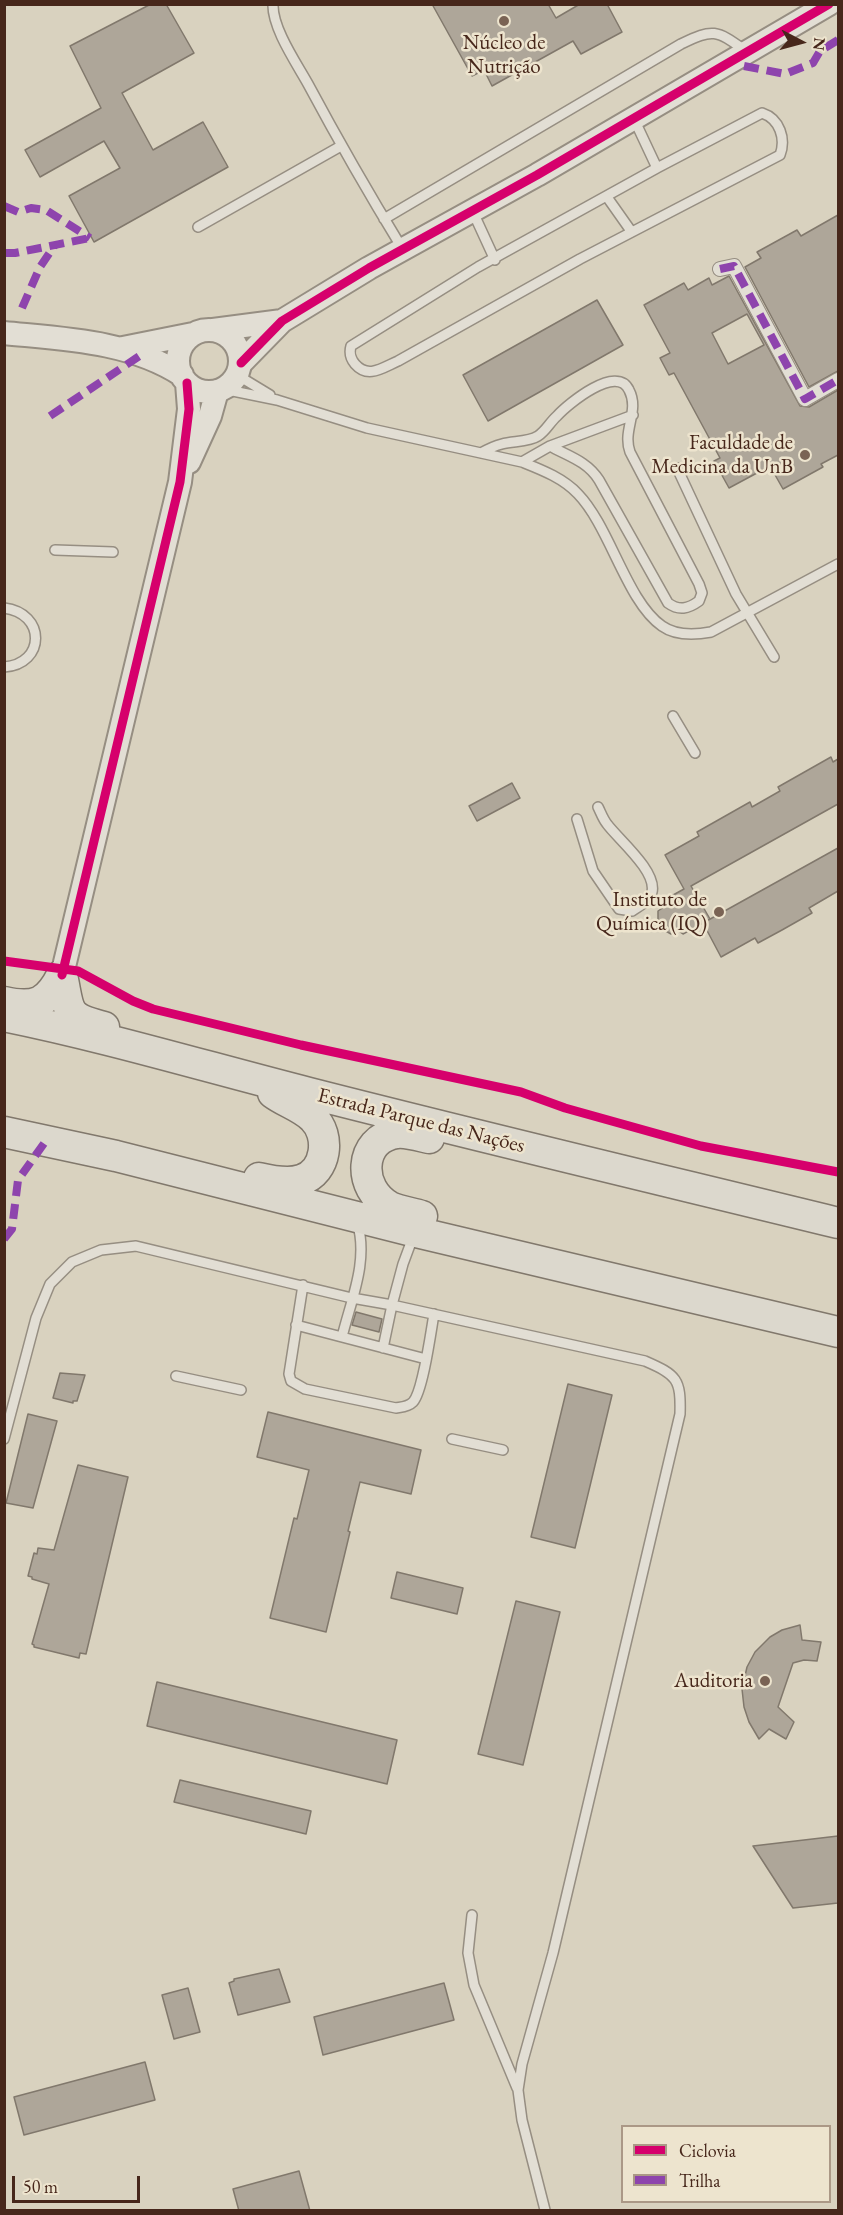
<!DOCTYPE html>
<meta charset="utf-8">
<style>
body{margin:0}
#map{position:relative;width:843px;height:2215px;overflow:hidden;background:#d9d2bf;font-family:"EB Garamond",serif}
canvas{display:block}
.frame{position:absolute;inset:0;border:6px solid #47271b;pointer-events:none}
.legend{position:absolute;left:621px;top:2125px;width:210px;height:78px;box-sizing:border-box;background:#ede4ce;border:2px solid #ab9886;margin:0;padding:8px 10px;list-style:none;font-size:18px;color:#47271b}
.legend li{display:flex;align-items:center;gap:12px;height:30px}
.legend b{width:30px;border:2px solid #ab9886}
.north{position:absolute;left:771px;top:12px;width:60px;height:60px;-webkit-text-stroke:4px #ede4ce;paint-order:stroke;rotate:96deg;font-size:16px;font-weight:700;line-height:24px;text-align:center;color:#47271b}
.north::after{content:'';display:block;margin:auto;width:21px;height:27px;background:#47271b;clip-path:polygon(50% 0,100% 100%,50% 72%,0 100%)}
.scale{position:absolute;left:12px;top:2176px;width:128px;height:27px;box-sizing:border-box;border:3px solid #47271b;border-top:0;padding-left:8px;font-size:18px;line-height:21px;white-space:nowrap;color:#47271b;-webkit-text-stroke:4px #ede4ce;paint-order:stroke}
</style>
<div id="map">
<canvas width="843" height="2215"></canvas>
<div class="frame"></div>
<ul class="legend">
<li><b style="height:8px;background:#d6006c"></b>Ciclovia</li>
<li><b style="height:8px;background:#8e44ad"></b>Trilha</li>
</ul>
<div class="north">N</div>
<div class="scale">50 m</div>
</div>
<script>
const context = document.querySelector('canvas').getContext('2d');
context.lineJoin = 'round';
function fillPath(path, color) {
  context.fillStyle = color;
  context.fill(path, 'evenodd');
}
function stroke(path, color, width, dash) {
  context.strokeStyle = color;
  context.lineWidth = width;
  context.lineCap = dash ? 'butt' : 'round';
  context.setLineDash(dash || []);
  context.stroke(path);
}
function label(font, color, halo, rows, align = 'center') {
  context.font = font + ' "EB Garamond",serif';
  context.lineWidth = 5;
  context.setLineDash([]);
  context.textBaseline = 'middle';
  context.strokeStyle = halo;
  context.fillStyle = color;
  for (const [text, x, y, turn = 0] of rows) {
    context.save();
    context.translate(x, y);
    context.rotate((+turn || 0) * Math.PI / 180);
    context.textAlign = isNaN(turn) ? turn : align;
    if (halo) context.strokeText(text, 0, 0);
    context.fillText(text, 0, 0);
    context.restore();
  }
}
const building = new Path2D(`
 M151 4H166L194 53 122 93 153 150 203 122 228 167 94 242 69 196 120 168 104 141 40 177 25 150 101 108 70 46Z
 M432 4H548L556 18 580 4H607L622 32 581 54 573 41 492 86 484 70 472 76Z
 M838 215V371L809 387 745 267 761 258 757 252 797 230 801 236Z
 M729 276 800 406 809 407 838 390V455L821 464 823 467 783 489 770 466 729 488 714 461 720 458 674 373 669 375 660 358 670 353 644 305 684 283 688 290 709 278 712 285ZM747 314 764 345 728 364 712 333Z
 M597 300 623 345 488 421 463 375Z
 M831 757 833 762 838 759V804L691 886 710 919 683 934 677 930 671 934 664 930V923L658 919V911L664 907V900L684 889 665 855 699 836 697 832 750 802 752 807 780 791 778 787Z
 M512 783 520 798 477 821 469 806Z
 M838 848V891L809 908 812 913 782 930 758 943 755 938 721 957 703 923Z
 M356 1312 382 1319 379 1332 352 1325Z
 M60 1373 85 1375 77 1401H73V1403L53 1398Z
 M568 1384 612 1395 575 1548 531 1537Z
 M268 1412 421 1450 411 1494 360 1482 348 1531 350 1532 326 1632 270 1618 294 1518 297 1519 309 1470 257 1457Z
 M28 1414 57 1421 33 1508 6 1503Z
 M78 1465 128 1477 86 1654 80 1653 79 1658 34 1647V1645L32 1644 49 1584 32 1579V1577L28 1576 34 1553 37 1554 38 1548 54 1550Z
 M397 1572 463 1588 457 1614 391 1598Z
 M516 1601 560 1612 523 1765 478 1754Z
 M800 1625 802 1640 821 1642 817 1661 804 1660 793 1663 778 1707 794 1722 786 1739 769 1729 759 1739 749 1722 744 1707 742 1689 747 1667 755 1652 770 1637 782 1630Z
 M157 1682 397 1740 387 1784 147 1726Z
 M180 1780 311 1811 306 1834 174 1802Z
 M838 1836V1903L793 1908 753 1846Z
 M279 1969 290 2002 238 2015 229 1983 234 1981V1979Z
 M444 1983 454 2020 323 2055 314 2017Z
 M188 1988 200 2032 174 2039 162 1995Z
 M145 2062 155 2100 24 2135 14 2097Z
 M299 2171 310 2211H239L233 2189Z`);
const service = new Path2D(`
 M273 4C272 28 297 64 308 84 338 140 369 194 402 248
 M762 113C780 119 786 139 780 155L580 259 398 361C382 368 368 379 355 364 350 358 349 353 351 346L478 267 657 168Z
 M634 119 657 168
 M607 197 631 231
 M472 210 495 260
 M384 219 681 44C714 28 716 30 746 51
 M198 227 341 146
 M237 375 270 395
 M223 389 277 400 367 428 522 462C542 470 563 478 578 494 610 527 627 602 662 626 676 636 695 635 711 632L838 564
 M550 446 633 415
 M481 453C488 449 494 446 502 444 513 441 529 442 538 436 546 431 550 422 557 416 569 403 617 364 629 390 640 411 622 430 630 452L699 584 702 593 699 601C688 609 679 611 668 603L599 480C587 461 568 456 550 446L522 462
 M677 468 736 594 774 657
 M55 550 113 552
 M4 608C46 613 46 664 4 667
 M673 716 695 753
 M577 819 593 871 619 909 632 911C639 906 650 901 652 892 657 871 618 839 607 824 603 819 601 813 598 807
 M413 1237 403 1264 392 1305 645 1361C677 1375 681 1379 680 1414L553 1953 522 2064 518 2090 522 2120 545 2210
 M303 1285 289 1374 291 1381 305 1389 396 1408C402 1407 408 1407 413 1402 423 1391 431 1331 434 1314
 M296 1325 426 1359
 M342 1337C351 1300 369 1260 357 1222
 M176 1376 241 1390
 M4 1439 36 1318 50 1284 72 1262 101 1250 136 1246 352 1298 392 1305 383 1348
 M452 1439 503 1450
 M472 1915 468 1953 474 1985 517 2088`);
const pedestrian = new Path2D(`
 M720 269 734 266 805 399 838 380`);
const tertiary = new Path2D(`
 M213 330 282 321
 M178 361a31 31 0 1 1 62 0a31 31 0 1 1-62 0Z
 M4 333C64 339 130 341 182 375
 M123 348 193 334
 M241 363 282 321 369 268 537 175 829 4
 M189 462 210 416 217 391
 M62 975 180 482 189 409 187 383`);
const trunk = new Path2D(`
 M62 975C70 1012 64 1017 104 1027
 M4 1002C35 1009 48 1003 62 975
 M4 1016C107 1037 207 1067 309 1093 485 1138 662 1180 838 1223
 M4 1132 116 1156 416 1232 838 1332
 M259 1178C272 1181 289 1184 301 1180 327 1172 331 1135 313 1118 302 1107 285 1102 273 1093
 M422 1216C412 1213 399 1211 390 1207 357 1189 358 1139 397 1133 406 1132 420 1136 429 1138`);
const quiet = new Path2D(`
 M744 66 785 74 813 63 820 51 838 40
 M4 206 18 212 31 208 46 210 90 238
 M4 253H15L90 238
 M720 269 734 266 805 399 838 380
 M22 308 40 267 55 245
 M50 416 141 355
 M4 1239 12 1229 18 1180 45 1142`);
const cycleway = new Path2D(`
 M241 363 282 321 369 268 537 175 829 4
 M4 961 78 971 133 1001 153 1009 301 1045 521 1092 565 1108 701 1146 838 1172
 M62 975 180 482 189 409 187 383`);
const markers = [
 [504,21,6,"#7a6354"],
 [805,455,6,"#7a6354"],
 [719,912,6,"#7a6354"],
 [765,1681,6,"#7a6354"]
];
const poiNames = [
 ["Núcleo de",504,43,"center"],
 ["Nutrição",504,67,"center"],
 ["Faculdade de",793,443],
 ["Medicina da UnB",793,467],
 ["Instituto de",707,900],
 ["Química (IQ)",707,924],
 ["Auditoria",753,1681]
];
const streetNames = [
 ["Estrada Parque das Nações",421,1121,14]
];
fillPath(building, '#aea699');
stroke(building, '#81786c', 1.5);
stroke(service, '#968e82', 12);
stroke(pedestrian, '#968e82', 16);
stroke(tertiary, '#968e82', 26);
stroke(trunk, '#81786c', 33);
stroke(service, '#e2ded4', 9);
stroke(pedestrian, '#e2ded4', 14);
stroke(tertiary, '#e2ded4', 22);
stroke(trunk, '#dcd8cd', 30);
stroke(quiet, '#8e44ad', 8, [15, 8]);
stroke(cycleway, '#d6006c', 9);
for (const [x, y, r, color] of markers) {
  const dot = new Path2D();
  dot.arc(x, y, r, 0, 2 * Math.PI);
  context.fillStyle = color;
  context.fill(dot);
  stroke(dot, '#ede4ce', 2);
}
label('21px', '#47271b', '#ede4ce', poiNames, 'right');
label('21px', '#47271b', '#ede4ce', streetNames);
</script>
